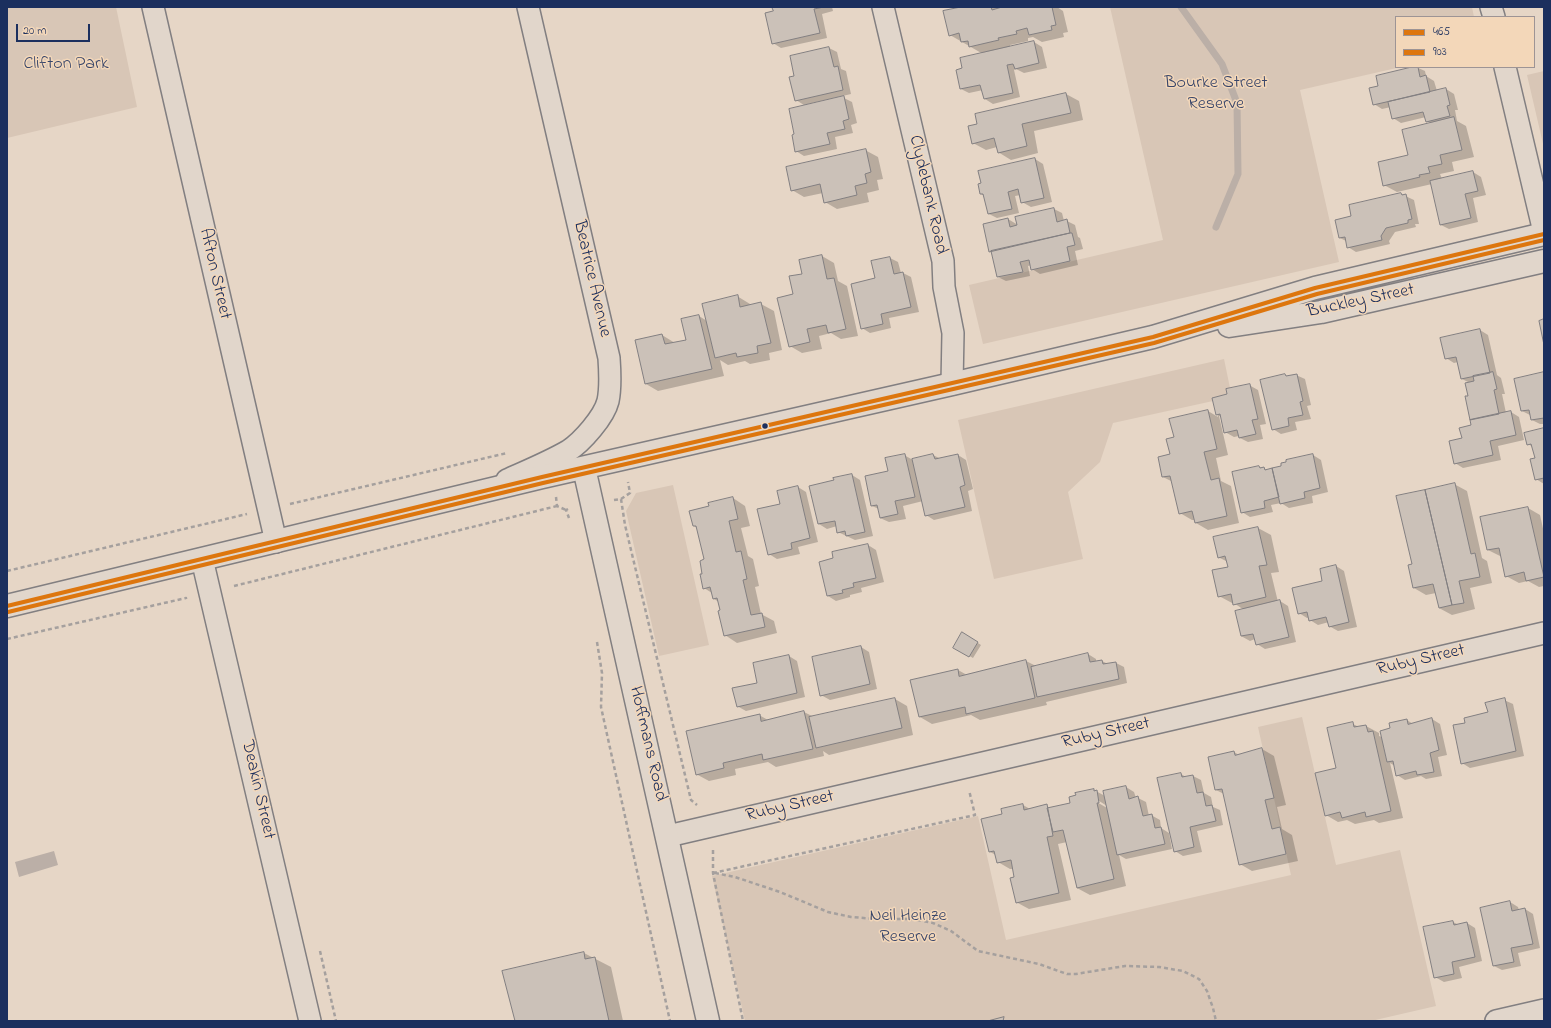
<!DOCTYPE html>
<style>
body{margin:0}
#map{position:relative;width:1551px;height:1028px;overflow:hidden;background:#e6d6c6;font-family:"Indie Flower",sans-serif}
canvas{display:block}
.frame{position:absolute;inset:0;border:8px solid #1b2f5e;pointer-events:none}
.legend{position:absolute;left:1395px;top:16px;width:140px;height:52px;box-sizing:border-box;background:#f3d7b9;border:1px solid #9d9495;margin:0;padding:5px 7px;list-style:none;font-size:12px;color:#1b2f5e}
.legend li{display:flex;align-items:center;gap:8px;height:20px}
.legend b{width:20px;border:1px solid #9d9495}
.scale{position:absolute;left:16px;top:24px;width:74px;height:18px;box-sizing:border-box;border:2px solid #1b2f5e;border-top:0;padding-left:5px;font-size:12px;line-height:14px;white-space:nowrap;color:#1b2f5e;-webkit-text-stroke:3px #f3d7b9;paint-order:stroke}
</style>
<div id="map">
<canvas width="1551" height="1028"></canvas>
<div class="frame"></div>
<ul class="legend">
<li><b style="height:5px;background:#dd760e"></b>465</li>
<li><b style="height:5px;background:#dd760e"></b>903</li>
</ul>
<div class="scale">20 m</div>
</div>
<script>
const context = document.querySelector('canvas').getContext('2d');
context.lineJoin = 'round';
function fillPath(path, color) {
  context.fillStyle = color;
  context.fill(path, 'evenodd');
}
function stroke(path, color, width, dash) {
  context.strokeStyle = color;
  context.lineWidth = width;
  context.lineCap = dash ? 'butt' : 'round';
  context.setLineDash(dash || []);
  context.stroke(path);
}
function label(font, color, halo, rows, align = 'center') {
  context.font = font + ' "Indie Flower",sans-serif';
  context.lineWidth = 3;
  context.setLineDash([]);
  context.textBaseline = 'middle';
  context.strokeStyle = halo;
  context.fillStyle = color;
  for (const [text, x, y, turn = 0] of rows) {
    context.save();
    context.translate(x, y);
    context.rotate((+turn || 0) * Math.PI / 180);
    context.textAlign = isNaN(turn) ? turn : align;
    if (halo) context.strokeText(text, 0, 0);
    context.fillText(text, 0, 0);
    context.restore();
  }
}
const green = new Path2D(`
 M7 7H116L137 107 7 138Z
 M1110 7H1472L1474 17H1396V67H1401L1300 90 1339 262 983 344 969 285 1163 240Z
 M1544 71V148L1527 75Z
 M1224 359 1230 388 1226 389 1227 394 1213 398V401L1113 423 1100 462 1068 492 1083 559 994 579 958 420Z
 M673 485 709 645 659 656 626 511 636 493Z
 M1302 717 1336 865 1400 850 1436 1006 1371 1021H745L712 876 978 816 1006 940 1291 875 1258 727Z`);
const water = new Path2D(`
 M54 851 58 865 19 877 15 862Z`);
const shadow = new Path2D(`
 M773 7H832L833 11 822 14 827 38 781 48 773 43 774 12Z
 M966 7H998L1001 8 1007 7H1057L1063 11 1068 32 1063 33 1064 37 1042 42 1033 37 1028 38V41L1010 45V48L1034 42 1042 47 1047 68 1024 73 1016 69 1014 70 1020 97 993 104 985 99 983 90 969 93 961 89 963 69 983 54 950 35Z
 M829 48 837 52 841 69 846 71 851 94 804 105 796 100 795 76Z
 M1416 67 1425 71 1426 76 1434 81 1437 91 1446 89 1454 94 1458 110H1455L1457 121 1466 126 1474 157 1452 162 1454 171 1440 174 1442 179 1473 172 1481 177 1486 195 1473 198 1478 222 1449 229 1441 225 1432 184 1397 192 1384 185 1409 156 1432 124 1427 121 1426 117 1401 123 1393 118 1391 107 1382 109 1374 104 1379 87Z
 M1066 94 1079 101 1083 120 1034 131 1038 153 1011 160 998 152 997 147 986 150 973 143 978 125 976 115Z
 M844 98 852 102 857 123 851 125 853 133 835 137 837 149 804 156 796 151Z
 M865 150 878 157 883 179 877 180 879 190 867 193 869 202 837 209 825 202 823 193 804 197 792 190Z
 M1035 159 1043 164 1052 202 1031 207 1022 202 1021 195 1015 196 1019 213 997 218 989 214 985 196 981 194Z
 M1401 194 1414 200 1419 224H1415L1416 227 1395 232 1389 241 1390 244 1356 252 1348 247 1346 241 1340 238 1353 217Z
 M1054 209 1062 213 1064 221H1067L1075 225 1078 237 1080 238 1083 249 1075 251 1078 265 1040 274 1032 269V265L1028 266 1030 276 1006 281 998 277 992 252 990 251 1008 219 1018 225 1016 217Z
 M822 256 834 263 838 281 847 286 858 336 841 339 831 333 819 336 822 349 802 353 790 346 795 294Z
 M890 258 898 262 901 273H903L911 277 919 312 889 318 891 328 870 333 862 328 876 279Z
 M737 296 750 304V306L761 304 774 311 782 350 769 353 770 360 750 364 745 361 728 365 720 360 724 376 658 391 646 384 636 341 662 335 675 343 687 340 699 316 707 321Z
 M1480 330 1488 335 1497 375 1501 378 1505 394H1502L1506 413 1511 412 1519 417 1524 440 1498 446 1501 460 1463 468 1455 463 1463 439 1472 426 1470 383 1462 379 1458 362 1454 363 1446 358Z
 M1544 373V424H1540L1532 420 1530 415 1522 411Z
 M1285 375 1288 377 1296 375 1305 379 1311 405 1307 406 1311 419 1295 422 1297 430 1281 434 1273 429Z
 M1249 385 1258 390 1266 424 1260 425 1263 439 1248 442 1240 438 1239 436 1234 437 1225 432 1222 417 1219 416 1228 455 1216 458 1221 481 1231 486 1239 523 1208 530 1196 523 1195 520H1192L1180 513 1173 482 1163 477 1175 438 1208 411 1218 417 1214 398 1228 395Z
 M1544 429V484L1536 479V459L1533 447 1528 444Z
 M904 455 913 460 933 455 941 459 958 455 966 460 973 489 968 491 972 511 934 520 926 515 923 501 903 506 906 519 889 522 880 518 879 509 872 506 866 477 889 472Z
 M1313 455 1321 460 1328 492 1312 496 1313 503 1289 508 1281 503 1271 505 1273 512 1250 517 1242 512 1259 467 1267 470 1283 467Z
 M852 475 860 480 873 536 855 540 838 532 837 526 827 529 819 524 835 481Z
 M1454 484 1467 491 1482 558 1487 561 1492 583 1470 588 1475 609 1452 615 1439 608 1436 593 1426 595 1414 588Z
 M798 487 806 492 818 542 798 547 800 554 777 559 769 554 781 505Z
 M733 498 745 506 750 526 741 528 748 556 753 559 759 586 755 587 761 614 774 621 777 633 737 643 725 635 719 602 714 599 712 593 704 588 705 560 697 528 694 526 710 507Z
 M1528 508 1540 515 1544 533V586L1539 587 1528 581 1519 583 1506 576 1502 557 1488 550 1481 518Z
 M1258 528 1271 535 1279 572 1271 573 1278 602 1280 601 1288 606 1296 642 1265 649 1257 644 1255 639 1250 641 1241 636 1244 610 1234 603H1232L1219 596 1229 568 1228 562 1218 557 1214 538Z
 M868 545 876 550 884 582 861 588 862 592 850 595V597L836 601 828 596 834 559 833 553Z
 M1336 566 1344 571 1357 627 1338 631 1329 626V622L1318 625 1310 620V617L1307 618 1299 613Z
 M962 633 981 645 973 658 954 647Z
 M861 647 869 652 877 689 830 700 821 695Z
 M1088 654 1096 659V662L1102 661 1108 664 1116 663 1124 667 1127 683 1046 702 1047 705 980 720 971 715 932 724 920 717 958 670 967 675 1026 661 1036 666Z
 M789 656 797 661 805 697 746 711 737 706 758 683Z
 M895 699 907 706 913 735 829 755 823 751 824 756 776 767 768 762 735 769 736 775 709 781 696 774 759 715 768 720 804 712 814 717Z
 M1504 700 1513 704 1524 756 1470 768 1462 763 1466 723 1489 713Z
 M1432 719 1440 724 1447 755 1438 757 1442 776 1426 779 1421 776 1405 780 1397 775 1395 766 1390 763 1403 818 1379 823 1374 820 1355 824 1347 820 1338 822 1326 815 1337 769 1353 724 1359 727 1366 726 1379 733V736L1382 737 1391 729 1407 720 1413 724Z
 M1262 749 1274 756 1286 805 1277 807 1282 829 1292 835 1298 861 1252 871 1240 864 1224 794 1216 790 1234 752 1239 755Z
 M1181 774 1186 777 1193 776 1201 780 1204 793 1211 797 1213 807 1220 810 1223 825 1197 831 1202 852 1183 856 1175 851Z
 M1126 787 1134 792 1136 798H1138L1146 802 1149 816 1151 815 1160 820 1161 828 1169 833 1172 849 1126 859 1119 855 1126 886 1090 895 1077 888 1067 842 1058 844 1071 900 1029 909 1016 902 1015 877 1014 869H1010L998 862 996 855 990 852 1003 815 1023 805 1030 809 1046 806 1051 808 1071 804 1094 790 1105 796ZM1096 799 1107 806V808L1095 801Z
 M1510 902 1518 907 1519 910 1525 909 1533 914 1540 948 1518 953 1521 966 1502 970 1494 966Z
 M1453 922 1459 925 1467 923 1475 928 1482 961 1459 967 1462 978 1444 982 1435 977Z
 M584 953 611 967 623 1021H516Z`);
const stream = new Path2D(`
 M1181 7 1222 64 1237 103 1238 174 1216 227`);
const building = new Path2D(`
 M772 7H824L814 9 820 33 772 44 765 13 773 11Z
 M961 7H991L992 10 1002 7H1052L1056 25 1051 26 1052 30 1029 35 1027 28 1016 31 1017 34 998 38 999 40 969 47 968 41 961 42 959 33 949 36 943 11Z
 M1034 41 1039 63 1015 69 1013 64 1007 65 1013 93 984 99 980 85 960 89 956 70 962 68 960 58Z
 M829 47 834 67 838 66 843 90 795 101 789 77 794 76 790 56Z
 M1412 67H1418L1420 77 1426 75 1430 92 1373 105 1369 88 1378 86 1376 76Z
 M1446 88 1450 105 1447 106 1450 116 1426 122 1423 112 1392 119 1388 102Z
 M1066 93 1071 113 1022 124 1027 146 998 153 994 138 972 144 968 126 977 124 975 114Z
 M844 96 849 119 843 121 845 129 827 133 830 144 795 152 792 135 794 134 789 109Z
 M1454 117 1462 150 1440 155 1442 164 1428 167 1430 173 1419 175 1420 177 1383 186 1378 162 1408 155 1402 130Z
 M866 149 871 172 865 174 867 183 855 186 857 195 824 203 820 184 791 191 786 167Z
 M1035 158 1044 198 1021 203 1018 189 1008 192 1012 209 988 214 983 194H980L978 184 981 183 978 171Z
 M1473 171 1478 191 1465 194 1471 218 1440 225 1430 181Z
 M1401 193 1402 195 1406 194 1412 219 1408 220V223L1386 228 1381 236 1382 240 1347 248 1345 237 1339 238 1335 220 1351 216 1349 205Z
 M1054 208 1057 222 1067 219 1070 233 989 252 983 224 1008 218 1010 227 1017 225 1015 217Z
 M1070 233H1072L1075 245 1067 247 1070 261 1031 270 1029 260 1020 262 1023 272 997 277 991 251Z
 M822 255 827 279 834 278 846 329 828 333 826 325 807 329 810 342 789 347 777 298 793 294 789 276 802 274 799 260Z
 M890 257 894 274 903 272 911 307 881 314 883 324 861 329 851 284 875 278 871 261Z
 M738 295 740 307 761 302 771 343 757 346 758 353 737 357 736 353 715 358 702 304Z
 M699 315 712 369 645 384 635 340 662 334 665 344 686 340 681 319Z
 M1544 319V345L1539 321Z
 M1480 329 1490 373 1461 379 1456 357 1445 359 1440 338Z
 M1493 372 1497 389 1494 390 1499 414 1470 420 1465 396H1468L1465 383 1474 381 1473 376Z
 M1544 372V418L1531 420 1529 410 1521 411 1514 379Z
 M1285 374 1286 376 1297 374 1303 401 1300 402 1303 415 1288 418 1289 426 1272 430 1260 380Z
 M1250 384 1258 419 1252 420 1256 434 1239 438 1237 430 1224 433 1220 414 1216 415 1212 398 1227 394 1226 389Z
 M1208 410 1217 449 1204 452 1211 480 1219 478 1227 516 1195 523 1192 511 1179 514 1170 476 1162 477 1158 457 1170 454 1166 439 1174 437 1169 419Z
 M1511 411 1516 435 1490 441 1493 455 1454 464 1449 441 1462 438 1459 428 1471 425 1470 420Z
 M1544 428V478L1535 480 1530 459 1535 458 1531 444 1527 445 1524 433Z
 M905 454 915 497 895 501 898 514 880 518 877 505 871 506 865 476 888 471 885 458Z
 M933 454 935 459 958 454 965 485 960 487 965 507 925 516 912 459Z
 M1313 454 1320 488 1304 492 1305 498 1280 504 1272 468 1281 466V463L1286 462V460Z
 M1259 466 1260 468 1264 467 1265 470 1272 468 1279 497 1264 501 1265 508 1241 513 1232 472Z
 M852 474 865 532 846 536 845 531 837 533 835 521 818 524 809 486 834 480 833 478Z
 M1455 483 1471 554 1475 553 1480 577 1459 581 1464 603 1452 605 1425 490Z
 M798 486 810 538 791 543 792 549 768 555 757 509 780 504 777 491Z
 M1425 490 1452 605 1439 608 1433 584 1413 588 1408 565 1412 564 1396 496Z
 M733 497 738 519 729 521 736 552 741 551 747 579 743 580 751 615 762 613 765 627 724 636 718 611 720 610 717 598 713 599 710 587 703 589 700 574H702L700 561 704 559 696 526H693L689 511 709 506 708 503Z
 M1528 507 1544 577 1526 581 1524 572 1505 577 1499 548 1487 550 1480 517Z
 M1258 527 1267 565 1259 566 1266 597 1233 605 1231 594 1218 597 1212 570 1228 567 1225 556 1218 558 1213 537Z
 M868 544 876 578 853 583 854 587 842 590 843 593 827 596 819 562 833 558 832 552Z
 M1336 565 1349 622 1329 627 1326 617 1309 621 1307 612 1298 614 1292 588 1322 581 1320 569Z
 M1280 600 1289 637 1256 645 1253 634 1241 636 1235 611Z
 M962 632 978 642 969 657 953 648Z
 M861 646 870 684 820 696 812 657Z
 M1088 653 1090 662 1102 660 1103 664 1116 662 1119 679 1037 697 1031 667Z
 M789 655 797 693 737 707 732 688 757 683 753 663Z
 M1026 660 1035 698 966 714 965 707 919 717 910 680 958 669 959 676Z
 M895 698 902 728 816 748 809 717Z
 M1505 698 1516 751 1461 764 1453 725 1465 723 1464 718 1488 712 1485 703Z
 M804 711 813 749 763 760 762 754 723 763 724 768 696 775 686 731 760 714 761 721Z
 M1432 718 1439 750 1430 753 1434 772 1417 775 1416 771 1396 776 1393 761 1387 762 1380 731 1390 728 1389 723 1407 719 1408 724Z
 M1353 722 1354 727 1366 725 1368 732 1373 731 1391 811 1366 817 1365 812 1342 818 1340 812 1325 816 1315 773 1336 768 1327 728Z
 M1262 748 1274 798 1265 800 1272 829 1280 827 1286 854 1239 865 1222 789 1215 790 1208 757 1234 751 1235 755Z
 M1181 773 1182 777 1193 775 1197 793 1203 792 1206 806 1212 805 1216 821 1190 827 1194 847 1174 852 1157 778Z
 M1126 786 1129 799 1138 796 1143 816 1152 814 1155 828 1161 827 1165 844 1117 855 1103 791Z
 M1094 789V791L1097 790 1099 803H1097L1114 879 1077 888 1063 830 1053 832 1047 808 1070 803 1069 797 1076 795 1075 793Z
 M1023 804 1024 810 1047 804 1053 836 1047 837 1059 893 1016 903 1010 878 1014 877 1011 860 997 863 994 851 989 852 981 819 1002 814 1001 809Z
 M1510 901 1512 911 1525 908 1533 944 1511 948 1514 962 1493 966 1480 908Z
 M1453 921 1454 925 1467 922 1475 957 1452 962 1454 974 1434 978 1423 927Z
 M584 952 585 959 595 957 609 1021H515L502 971Z
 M1004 1017 1003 1021H988Z`);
const path = new Path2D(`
 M556 497 557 506 566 510
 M621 499 630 493 628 482
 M614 500 621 499 625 525 691 800 697 805
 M290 504 507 453
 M568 509 566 510 569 518
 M7 571 247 514
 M234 586 557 506
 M7 639 186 598V599
 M597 642 602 673 601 707 670 1021
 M713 850V873L743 1021
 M713 873 975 815 969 790
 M715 873 735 877 780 892 828 912 851 917 876 919H913L933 923 951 931 978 951 1039 964 1067 974H1076L1125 966 1159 967 1183 971 1199 979 1207 991 1213 1008 1216 1021
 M320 951 336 1021`);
const minor = new Path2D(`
 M153 7 276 542
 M883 7 943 261 944 287 953 333 952 384
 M1491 7 1494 17
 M1505 67 1544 232
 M507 480C527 471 549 462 568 451 582 442 604 417 608 401 611 387 610 372 609 358L528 7
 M202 559 310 1021
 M668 836 1544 633
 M1496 1021 1544 1010`);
const secondary = new Path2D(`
 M1229 326 1321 312 1544 261
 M584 468 708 1021
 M7 606 542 477 952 384 1153 337 1315 288 1544 234`);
const bus1 = new Path2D(`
 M7 606 542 477 1153 337 1315 288 1544 234`);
const bus2 = new Path2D(`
 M8 612 543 483 1154 343 1317 294 1544 240`);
const markers = [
 [765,426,3.5,"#1b2f5e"]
];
const parkNames = [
 ["Clifton Park",66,65],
 ["Bourke Street",1216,84],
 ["Reserve",1216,105],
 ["Neil Heinze",908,917],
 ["Reserve",908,938]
];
const streetNames = [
 ["Clydebank Road",927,195,77],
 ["Afton Street",214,274,77],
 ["Beatrice Avenue",591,279,77],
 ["Buckley Street",1361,302,-12],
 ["Ruby Street",1421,661,-13],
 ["Ruby Street",1106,734,-13],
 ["Hoffmans Road",647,744,77],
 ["Deakin Street",257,790,77],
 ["Ruby Street",790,807,-13]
];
fillPath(green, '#d8c6b6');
fillPath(water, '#bbafa7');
fillPath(shadow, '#0003');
stroke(stream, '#bbafa7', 7);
fillPath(building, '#cbc1b8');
stroke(building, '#827f81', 1);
stroke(minor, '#827f81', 24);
stroke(secondary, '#827f81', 25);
stroke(path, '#a5a09e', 2.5, [4, 3]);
stroke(minor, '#e1d6cb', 21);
stroke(secondary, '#e1d6cb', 22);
stroke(bus1, '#dd760e', 4);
stroke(bus2, '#dd760e', 4);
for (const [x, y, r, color] of markers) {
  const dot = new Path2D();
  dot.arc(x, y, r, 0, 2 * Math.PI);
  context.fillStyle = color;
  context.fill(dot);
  stroke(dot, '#f3d7b9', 1.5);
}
label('18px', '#37456a', '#f3d7b9', parkNames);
label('18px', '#1b2f5e', '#f3d7b9', streetNames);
</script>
